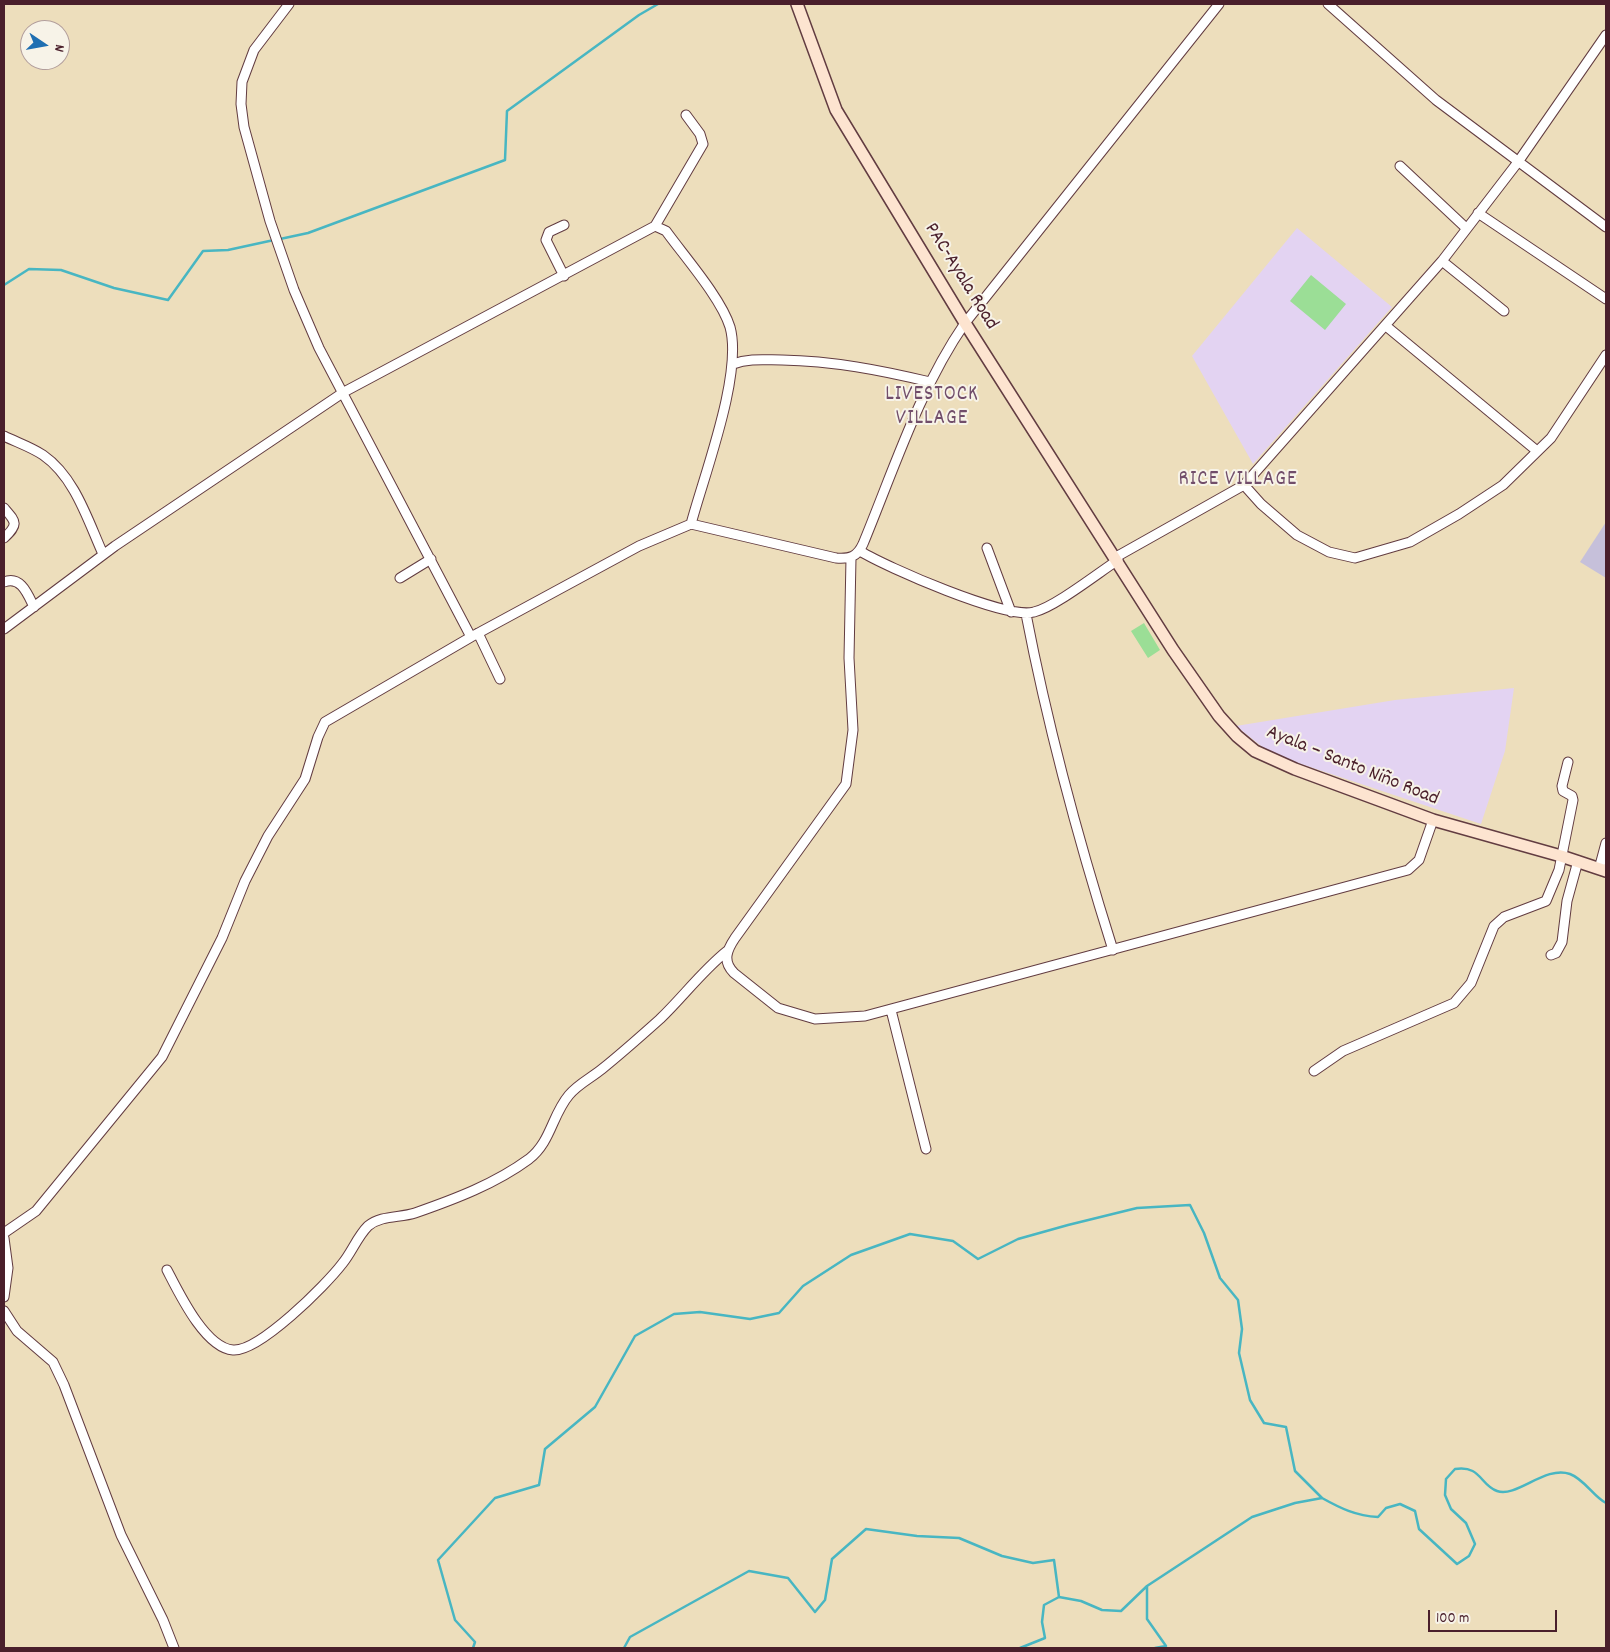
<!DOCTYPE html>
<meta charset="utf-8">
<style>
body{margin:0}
#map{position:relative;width:1610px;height:1652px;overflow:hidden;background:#eddebc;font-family:Dekko,sans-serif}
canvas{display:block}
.frame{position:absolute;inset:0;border:5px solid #4a1f2b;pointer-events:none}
.north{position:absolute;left:20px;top:20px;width:50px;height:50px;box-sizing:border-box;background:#f7f3e8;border:1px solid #b29e9c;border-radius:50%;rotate:102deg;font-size:14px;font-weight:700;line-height:20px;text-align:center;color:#4a1f2b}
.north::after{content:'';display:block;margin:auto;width:18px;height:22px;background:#1f6fb2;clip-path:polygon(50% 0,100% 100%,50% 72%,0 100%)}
.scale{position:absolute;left:1428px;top:1610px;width:129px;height:22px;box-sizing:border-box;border:2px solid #4a1f2b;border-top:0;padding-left:6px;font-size:15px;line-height:18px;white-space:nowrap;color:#4a1f2b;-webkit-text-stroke:4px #f7f3e8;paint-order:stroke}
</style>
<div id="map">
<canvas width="1610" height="1652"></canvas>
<div class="frame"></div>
<div class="north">N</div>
<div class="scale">100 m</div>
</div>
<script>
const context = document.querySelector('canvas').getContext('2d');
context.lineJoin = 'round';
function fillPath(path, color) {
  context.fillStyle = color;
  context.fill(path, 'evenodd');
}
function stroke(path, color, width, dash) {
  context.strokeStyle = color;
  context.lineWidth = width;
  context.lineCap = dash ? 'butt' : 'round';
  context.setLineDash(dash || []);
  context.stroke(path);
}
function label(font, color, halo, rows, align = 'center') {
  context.font = font + ' Dekko,sans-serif';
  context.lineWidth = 4;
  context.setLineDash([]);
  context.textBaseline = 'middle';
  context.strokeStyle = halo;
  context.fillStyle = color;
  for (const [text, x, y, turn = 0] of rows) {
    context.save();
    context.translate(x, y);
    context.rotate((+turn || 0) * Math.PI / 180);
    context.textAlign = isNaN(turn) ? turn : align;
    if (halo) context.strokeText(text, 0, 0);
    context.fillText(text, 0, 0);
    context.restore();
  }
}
const built = new Path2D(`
 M1297 228 1392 307 1253 464 1192 356Z
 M1514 688 1505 751 1481 824 1271 754 1236 726 1395 700Z`);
const industrial = new Path2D(`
 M1606 522V578L1580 562Z`);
const green = new Path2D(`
 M1311 275 1346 304 1325 330 1290 301Z
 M1144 623 1160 650 1148 658 1131 631Z`);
const stream = new Path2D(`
 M280 239 308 233 505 160 507 111 639 15 658 4
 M4 285 29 269 61 270 114 288 168 300 203 251 228 250 274 240
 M1147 1586V1619L1166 1646 1155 1648
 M473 1648 475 1642 455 1620 438 1560 495 1498 539 1485 545 1449 595 1407 635 1336 674 1314 700 1312 750 1319 779 1313 803 1286 851 1255 910 1234 953 1241 978 1259 1018 1239 1068 1225 1137 1208 1190 1205 1204 1233 1220 1278 1238 1300 1242 1329 1239 1353 1250 1400 1264 1423 1286 1427 1295 1471 1322 1498
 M624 1648 630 1637 749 1571 788 1578 815 1612 825 1600 832 1559 866 1529 917 1536 959 1538 1002 1556 1033 1563 1054 1560 1059 1597
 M1020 1648 1045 1638 1042 1622 1044 1605 1059 1597 1081 1601 1102 1610 1121 1611 1147 1586 1252 1517 1295 1503 1322 1498C1340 1508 1356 1516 1378 1517L1386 1508 1400 1504 1415 1511 1419 1529 1457 1564 1469 1556 1475 1544 1466 1523 1451 1509 1445 1495 1446 1479 1455 1469C1481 1465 1480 1485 1497 1491 1517 1498 1545 1465 1570 1474 1584 1479 1594 1497 1606 1503`);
const street = new Path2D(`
 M289 4 254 50 242 82 241 104 244 127 270 221 294 290 319 348 471 637 639 546 691 524 836 558C850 559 857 557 863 544 894 469 919 390 965 323L1219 4
 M1328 4 1436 100 1606 227
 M1400 166 1466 228
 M1478 213 1606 299
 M655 226 703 144 700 134 686 115
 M1442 261 1504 311
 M564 276 546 240 549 232 564 225
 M1386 326 1537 451
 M733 364C749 358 765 360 782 360 833 361 880 370 930 382
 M4 436C16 442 31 447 43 455 75 477 88 521 103 554
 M1244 485 1261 504 1297 535 1329 552 1355 558 1410 542 1459 514 1503 485 1551 438 1606 355
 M4 508C16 522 19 524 4 538
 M987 548 1011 612
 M860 551C886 567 1007 620 1034 612 1055 607 1098 573 1118 560
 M1116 557 1244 485 1442 261 1518 162 1606 35
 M851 558 849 658 853 730 846 784 735 938C727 950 722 961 734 973L778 1008 815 1019 865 1016 1408 870 1419 860 1433 820
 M400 578 431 559
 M4 582C21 575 28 595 34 607
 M1026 614C1048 728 1078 839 1113 950
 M4 629 115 546 344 392 655 226 666 231C684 256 721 298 730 327 743 374 704 475 691 524
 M478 633 500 679
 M1599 869 1606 843
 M1551 955 1556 953 1562 942 1567 901 1578 861
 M891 1010 926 1149
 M1314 1071 1343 1051 1454 1003 1471 983 1494 926 1504 917 1546 901 1559 870 1573 800 1572 796 1563 791 1562 786 1568 762
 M4 1233 36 1211 162 1057 222 938 245 881 268 836 305 779 318 737 325 722 471 637
 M4 1238 8 1268 4 1297
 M167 1270C179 1293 205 1348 233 1350 259 1352 326 1285 342 1264 352 1252 357 1237 368 1226 381 1215 400 1218 415 1213 455 1199 495 1184 529 1159 551 1142 552 1115 569 1095 578 1084 591 1078 602 1069 622 1053 641 1036 660 1019 683 997 702 971 727 951
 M4 1311 17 1331 53 1362 64 1385 121 1535 163 1620 174 1648`);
const secondary = new Path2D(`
 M797 4 836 110 965 323 1173 650 1219 716 1237 736 1255 751 1295 769 1433 820 1561 856 1606 871`);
const streetNames = [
 ["PAC-Ayala Road",960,277,58],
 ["Ayala – Santo Niño Road",1352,767,22]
];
const neighbourhoodNames = [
 ["LIVESTOCK",932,396],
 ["VILLAGE",932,420],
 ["RICE VILLAGE",1238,481]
];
fillPath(built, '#e3d3f2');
fillPath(industrial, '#c6c0da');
fillPath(green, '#9bde96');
stroke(stream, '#48b6c2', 2.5);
stroke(street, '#623c41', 11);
stroke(secondary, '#623c41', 14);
stroke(street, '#fff', 9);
stroke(secondary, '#fde4d0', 11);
label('20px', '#4a1f2b', '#f7f3e8', streetNames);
context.letterSpacing = '1px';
label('21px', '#714d6a', '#f7f3e8', neighbourhoodNames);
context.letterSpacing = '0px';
</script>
